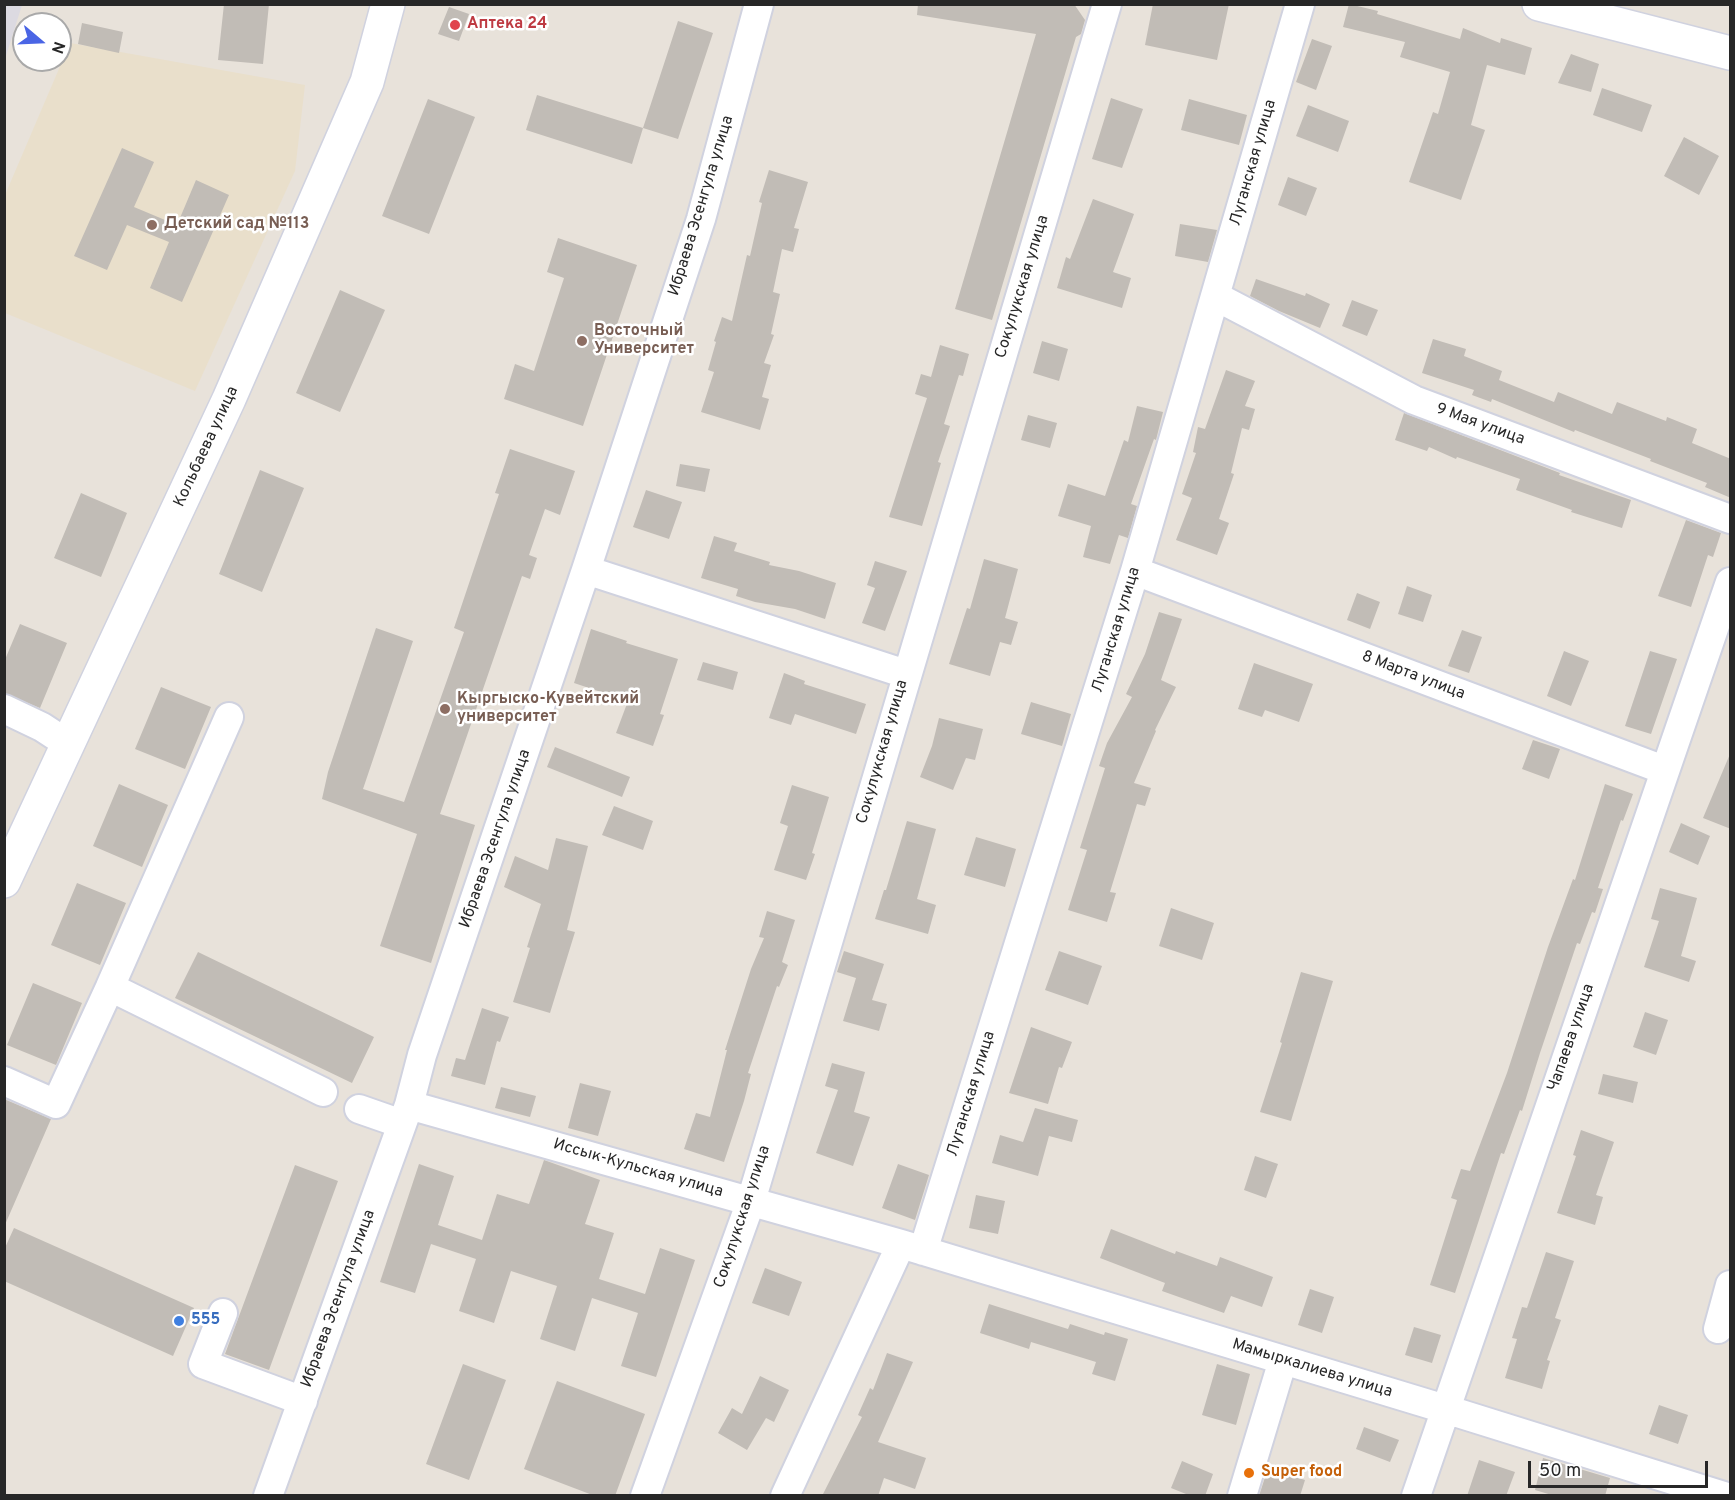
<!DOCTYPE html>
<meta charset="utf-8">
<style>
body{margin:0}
#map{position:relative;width:1735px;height:1500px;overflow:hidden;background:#e8e2da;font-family:Overpass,sans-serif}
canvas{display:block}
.frame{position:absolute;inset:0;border:6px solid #272727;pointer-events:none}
.north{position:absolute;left:12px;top:12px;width:60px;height:60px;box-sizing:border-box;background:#fff;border:2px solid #a9a9a9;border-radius:50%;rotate:109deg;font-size:16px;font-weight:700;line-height:24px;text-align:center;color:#272727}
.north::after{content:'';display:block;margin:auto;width:21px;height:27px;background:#4a65e5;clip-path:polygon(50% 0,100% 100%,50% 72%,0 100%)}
.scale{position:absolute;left:1528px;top:1461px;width:180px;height:27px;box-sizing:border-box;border:3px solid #272727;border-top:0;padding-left:8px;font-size:18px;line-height:21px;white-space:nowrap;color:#272727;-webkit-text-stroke:4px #fff;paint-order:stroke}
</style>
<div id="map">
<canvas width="1735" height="1500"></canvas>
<div class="frame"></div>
<div class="north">N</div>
<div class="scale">50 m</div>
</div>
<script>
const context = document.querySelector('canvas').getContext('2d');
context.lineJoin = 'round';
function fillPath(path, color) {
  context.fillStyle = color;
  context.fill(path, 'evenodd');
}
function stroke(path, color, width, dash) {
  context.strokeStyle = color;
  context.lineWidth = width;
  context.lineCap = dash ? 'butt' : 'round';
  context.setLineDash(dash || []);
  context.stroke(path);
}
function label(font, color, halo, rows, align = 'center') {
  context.font = font + ' Overpass,sans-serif';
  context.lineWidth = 5;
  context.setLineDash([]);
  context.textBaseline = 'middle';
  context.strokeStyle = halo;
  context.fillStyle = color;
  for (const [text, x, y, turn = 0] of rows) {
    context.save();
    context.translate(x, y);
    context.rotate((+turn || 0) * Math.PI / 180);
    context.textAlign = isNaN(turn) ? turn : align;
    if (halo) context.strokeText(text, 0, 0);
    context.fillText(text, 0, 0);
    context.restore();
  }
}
const industrial = new Path2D(`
 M5 4 22 5 5 59 4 5Z`);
const education = new Path2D(`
 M70 43 305 85 295 171 195 391 5 313V195Z`);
const building = new Path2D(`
 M224 4H269L263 64 218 60Z
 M918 4H1074L1085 20 1081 34 1076 37 992 320 955 309 1036 34 917 15Z
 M1153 4H1229L1217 60 1145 45Z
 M1349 4 1378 11 1377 14 1460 39 1463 28 1500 43 1501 38 1532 48 1525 75 1487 65 1471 125 1485 130 1461 200 1409 182 1433 112 1438 114 1450 72 1400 57 1405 42 1343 27Z
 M449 7 469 14 459 41 438 34Z
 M678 21 713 33 678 139 643 128Z
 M82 23 123 32 119 53 78 44Z
 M1312 39 1332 46 1316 90 1296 82Z
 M1571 54 1599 64 1591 92 1558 83Z
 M1602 88 1652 105 1642 132 1593 115Z
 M537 95 643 128 632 164 526 130Z
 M1111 98 1143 109 1122 168 1092 159Z
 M428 99 475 117 429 234 382 216Z
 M1189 99 1247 115 1239 145 1181 130Z
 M1308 105 1349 121 1338 152 1296 136Z
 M1684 137 1719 156 1699 195 1664 176Z
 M122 148 154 162 134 207 177 225 196 180 229 195 182 302 150 288 169 242 127 225 107 270 74 256Z
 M769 170 808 182 794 228 799 229 793 252 782 249 773 292 780 294 771 334 774 335 764 363 771 365 762 397 769 399 760 430 701 412 714 372 708 370 716 342 714 341 722 317 732 321 747 255 750 256 762 203 759 202Z
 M1288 177 1317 188 1306 216 1278 205Z
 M1093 199 1134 214 1113 272 1131 278 1122 308 1057 288 1066 257 1070 259Z
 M1180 224 1217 230 1208 262 1175 256Z
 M558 238 637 265 583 426 504 399 515 364 534 371 564 278 547 272Z
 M1256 279 1305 296 1306 293 1330 304 1320 328 1279 311 1250 296Z
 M340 290 385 310 340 412 296 393Z
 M1352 300 1378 310 1367 336 1342 326Z
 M1433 339 1466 349 1464 356 1502 371 1499 380 1554 402 1558 392 1612 414 1617 402 1666 421 1667 417 1697 429 1692 443 1731 459V498L1705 487 1707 483 1650 461 1651 459 1575 430 1574 432 1492 399 1491 402 1472 395 1474 390 1422 373Z
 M1042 341 1068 349 1059 381 1033 373Z
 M940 345 969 354 963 376 959 375 944 424 950 426 938 462 941 463 922 526 889 517 927 398 915 394 921 374 931 377Z
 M1226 370 1255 381 1245 406 1255 409 1249 430 1242 428 1231 473 1234 474 1219 519 1229 523 1217 555 1176 540 1192 498 1182 494 1196 453 1193 452 1198 427 1205 429Z
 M1137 406 1163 412 1156 440 1154 439 1131 504 1137 506 1128 538 1119 535 1110 564 1083 557 1091 526 1058 516 1068 484 1105 496 1124 440 1128 442Z
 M1404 413 1560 473 1559 475 1631 500 1622 528 1571 512 1572 510 1516 490 1520 479 1457 457 1456 459 1429 447 1427 451 1395 440Z
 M1028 415 1057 423 1050 448 1021 440Z
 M510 449 575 471 560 515 545 509 529 555 537 558 530 579 522 576 440 814 475 825 431 963 380 946 417 834 322 799 328 772 376 628 413 641 363 789 404 802 464 632 454 628 499 494 495 493Z
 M680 464 710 469 705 492 676 486Z
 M260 470 304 488 262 592 219 574Z
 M646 490 682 502 669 539 633 527Z
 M81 493 127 513 101 577 54 558Z
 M1686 520 1721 533 1713 557 1708 555 1691 607 1658 596Z
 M714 536 737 543 734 551 770 562 769 565 799 571 836 583 825 619 795 609 755 602 736 596 738 589 701 578Z
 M984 559 1018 569 1005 618 1018 622 1011 645 1000 642 990 676 949 664 967 608 970 609Z
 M875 561 907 571 885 631 862 623 875 588 867 585Z
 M1407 586 1432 595 1423 622 1398 614Z
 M1357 593 1380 602 1370 629 1347 620Z
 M1159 612 1182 619 1161 680 1176 687 1155 730 1156 731 1134 783 1151 788 1145 806 1137 804 1110 892 1116 893 1107 922 1068 910 1087 850 1080 848 1105 768 1099 766 1107 743 1132 697 1126 694 1145 654Z
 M20 624 67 643 40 708 4 693V662Z
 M591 629 627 641 626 643 678 659 660 714 664 715 653 746 616 733 628 701 574 683Z
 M1462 630 1482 637 1469 673 1448 666Z
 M1564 651 1589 661 1571 706 1547 696Z
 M1650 651 1677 659 1651 734 1625 726Z
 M703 662 738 672 733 690 697 680Z
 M1254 663 1313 684 1299 722 1265 710 1262 717 1238 709Z
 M784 673 805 681 804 684 866 704 856 734 795 714 791 725 769 718Z
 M161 687 211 707 185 769 135 749Z
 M1031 702 1071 714 1062 746 1021 734Z
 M939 718 983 729 975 760 966 758 953 790 920 777 932 746Z
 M1533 740 1560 749 1549 779 1522 769Z
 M555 747 630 777 622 797 547 767Z
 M1730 754H1731V829L1703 818Z
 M119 784 168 805 142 867 93 846Z
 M1605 784 1633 794 1623 821 1621 820 1598 888 1603 889 1595 913 1592 912 1580 944 1577 943 1540 1053 1522 1111 1520 1110 1504 1154 1501 1153 1455 1293 1430 1285 1457 1200 1451 1198 1461 1169 1470 1171 1507 1073 1548 947 1573 879 1575 880Z
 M792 785 829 797 812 853 815 854 806 880 774 870 788 826 780 823Z
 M614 806 653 821 643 850 602 835Z
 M907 821 936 829 917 899 936 905 928 934 875 919 884 890H886Z
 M1681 823 1710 836 1698 865 1669 852Z
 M976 837 1016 849 1005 887 964 875Z
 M556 838 588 846 567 930 575 932 550 1013 513 1002 530 948 527 947 541 904 504 887 515 856 548 870Z
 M77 883 126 903 100 965 51 945Z
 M1660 888 1697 898 1681 956 1696 961 1689 982 1644 967 1659 921 1651 919Z
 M1171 908 1214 923 1202 960 1159 946Z
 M767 911 795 920 782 962 788 965 779 987 777 986 748 1073 751 1074 744 1101 724 1162 684 1149 696 1113 710 1117 727 1050H725L751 969 764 938 759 937Z
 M844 951 884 964 872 1000 887 1004 879 1031 843 1021 856 978 837 972Z
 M1059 951 1102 966 1088 1005 1045 990Z
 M198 952 374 1037 352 1083 175 998Z
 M1301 972 1333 981 1291 1121 1260 1112 1282 1043 1280 1042Z
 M33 983 82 1003 56 1065 7 1045Z
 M482 1008 509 1017 500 1042 497 1041 485 1085 451 1076 456 1058 465 1060Z
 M1645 1012 1668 1020 1656 1055 1633 1047Z
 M1031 1027 1072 1042 1062 1068 1059 1067 1048 1104 1009 1093Z
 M832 1063 865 1072 854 1112 870 1117 853 1166 816 1153 838 1090 825 1086Z
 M1603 1074 1638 1082 1633 1103 1598 1094Z
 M580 1083 611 1091 598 1136 568 1128Z
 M501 1087 536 1096 530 1117 495 1108Z
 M4 1099 51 1119 4 1227Z
 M1035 1108 1078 1120 1072 1142 1049 1136 1038 1176 992 1163 1000 1135 1023 1142Z
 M1581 1130 1614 1142 1596 1195 1603 1197 1595 1225 1557 1213 1576 1156 1573 1155Z
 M1255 1156 1278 1164 1266 1198 1244 1190Z
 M544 1160 600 1180 585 1224 614 1233 599 1279 645 1294 660 1248 695 1260 656 1377 621 1366 638 1313 592 1298 575 1351 540 1339 557 1286 511 1271 494 1323 459 1311 476 1259 431 1244 415 1293 380 1282 419 1164 454 1176 438 1225 482 1240 497 1194 529 1204Z
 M898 1164 929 1175 915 1220 882 1208Z
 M295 1165 338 1181 269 1370 225 1354Z
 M976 1195 1005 1201 998 1234 969 1228Z
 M14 1228 194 1308 173 1356 4 1281V1250Z
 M1111 1229 1175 1254 1176 1251 1217 1266 1220 1257 1273 1277 1262 1307 1231 1296 1224 1313 1162 1291 1165 1283 1100 1258Z
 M1546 1252 1574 1261 1555 1318 1561 1320 1547 1360 1550 1361 1542 1389 1505 1378 1517 1339 1512 1338 1522 1307 1527 1308Z
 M765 1268 802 1282 789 1316 752 1303Z
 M1310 1289 1334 1297 1322 1333 1298 1325Z
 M989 1304 1068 1329 1070 1324 1104 1335 1105 1332 1128 1339 1115 1381 1092 1374 1096 1362 1031 1342 1029 1349 980 1333Z
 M1414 1327 1441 1335 1432 1363 1405 1355Z
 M887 1353 913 1362 878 1442 926 1458 915 1489 884 1478 878 1496H822L862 1417 858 1415 870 1388 873 1390Z
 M463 1364 506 1380 469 1480 426 1464Z
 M1217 1364 1250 1374 1236 1425 1202 1415Z
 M760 1376 789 1390 774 1422 766 1418 747 1450 718 1433 732 1408 742 1414Z
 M557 1381 645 1414 615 1496H595L524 1469Z
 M1659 1405 1688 1415 1678 1444 1649 1434Z
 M1364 1427 1399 1440 1390 1462 1356 1449Z
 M1543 1458 1610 1478 1605 1496H1555L1535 1490Z
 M1479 1460 1515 1472 1506 1496H1467Z
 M1182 1461 1213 1474 1205 1496H1191L1171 1488Z
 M1268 1468 1305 1480 1300 1496H1259Z`);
const minor = new Path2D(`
 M1215 296 1414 400 1730 519
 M586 570 906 674
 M1135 571 1664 770
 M4 709 42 727 68 744
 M110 987 229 717
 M4 1081 56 1104 110 987 323 1092
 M409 1105 901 1244 1445 1409 1724 1496
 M359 1109 402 1124
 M923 1251 1135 571 1300 4
 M223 1313 203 1364 303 1401
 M1718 1329 1730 1285
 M268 1496 409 1105 422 1055 586 570 701 219 759 4
 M645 1496 751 1201 1107 4
 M785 1496 901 1244
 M1242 1496 1283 1360
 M1416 1496 1730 582`);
const secondary = new Path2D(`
 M1539 4 1730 53
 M4 881 229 399 367 82 388 4`);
const markers = [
 [455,25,6,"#e0444e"],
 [152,225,6,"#8d6e63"],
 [582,341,6,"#8d6e63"],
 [445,709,6,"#8d6e63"],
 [179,1321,6,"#3f7fe0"],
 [1249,1473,6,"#e8710a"]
];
const healthNames = [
 ["Аптека 24",467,25]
];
const streetNames = [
 ["Луганская улица",1254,163,-74],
 ["Ибраева Эсенгула улица",702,206,-73],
 ["Сокулукская улица",1023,287,-73],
 ["9 Мая улица",1480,425,20],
 ["Кольбаева улица",207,447,-65],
 ["Луганская улица",1117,630,-73],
 ["8 Марта улица",1413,676,21],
 ["Сокулукская улица",883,752,-74],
 ["Ибраева Эсенгула улица",496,839,-71],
 ["Чапаева улица",1572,1038,-71],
 ["Луганская улица",972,1094,-73],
 ["Иссык-Кульская улица",638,1169,16],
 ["Сокулукская улица",743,1217,-72],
 ["Ибраева Эсенгула улица",339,1299,-70],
 ["Мамыркалиева улица",1312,1369,17]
];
const educationNames = [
 ["Детский сад №113",164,225],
 ["Восточный",594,332],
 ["Университет",594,350],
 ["Кыргыско-Кувейтский",457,700],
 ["университет",457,718]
];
const shopNames = [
 ["555",191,1321]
];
const foodNames = [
 ["Super food",1261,1473]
];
fillPath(industrial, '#dcdae1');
fillPath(education, '#e9dfcb');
fillPath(building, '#c1bcb6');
stroke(minor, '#d0d2df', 32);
stroke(secondary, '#d0d2df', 36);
stroke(minor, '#fff', 28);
stroke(secondary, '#fff', 33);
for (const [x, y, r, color] of markers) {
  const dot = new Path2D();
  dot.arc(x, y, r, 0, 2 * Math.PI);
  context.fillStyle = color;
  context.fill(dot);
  stroke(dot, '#fff', 2);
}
label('bold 16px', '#be3a42', '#fff', healthNames, 'left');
label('16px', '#272727', '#fff', streetNames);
label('bold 16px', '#785e54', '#fff', educationNames, 'left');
label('bold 16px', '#366cbe', '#fff', shopNames, 'left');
label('bold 16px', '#c56008', '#fff', foodNames, 'left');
</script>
